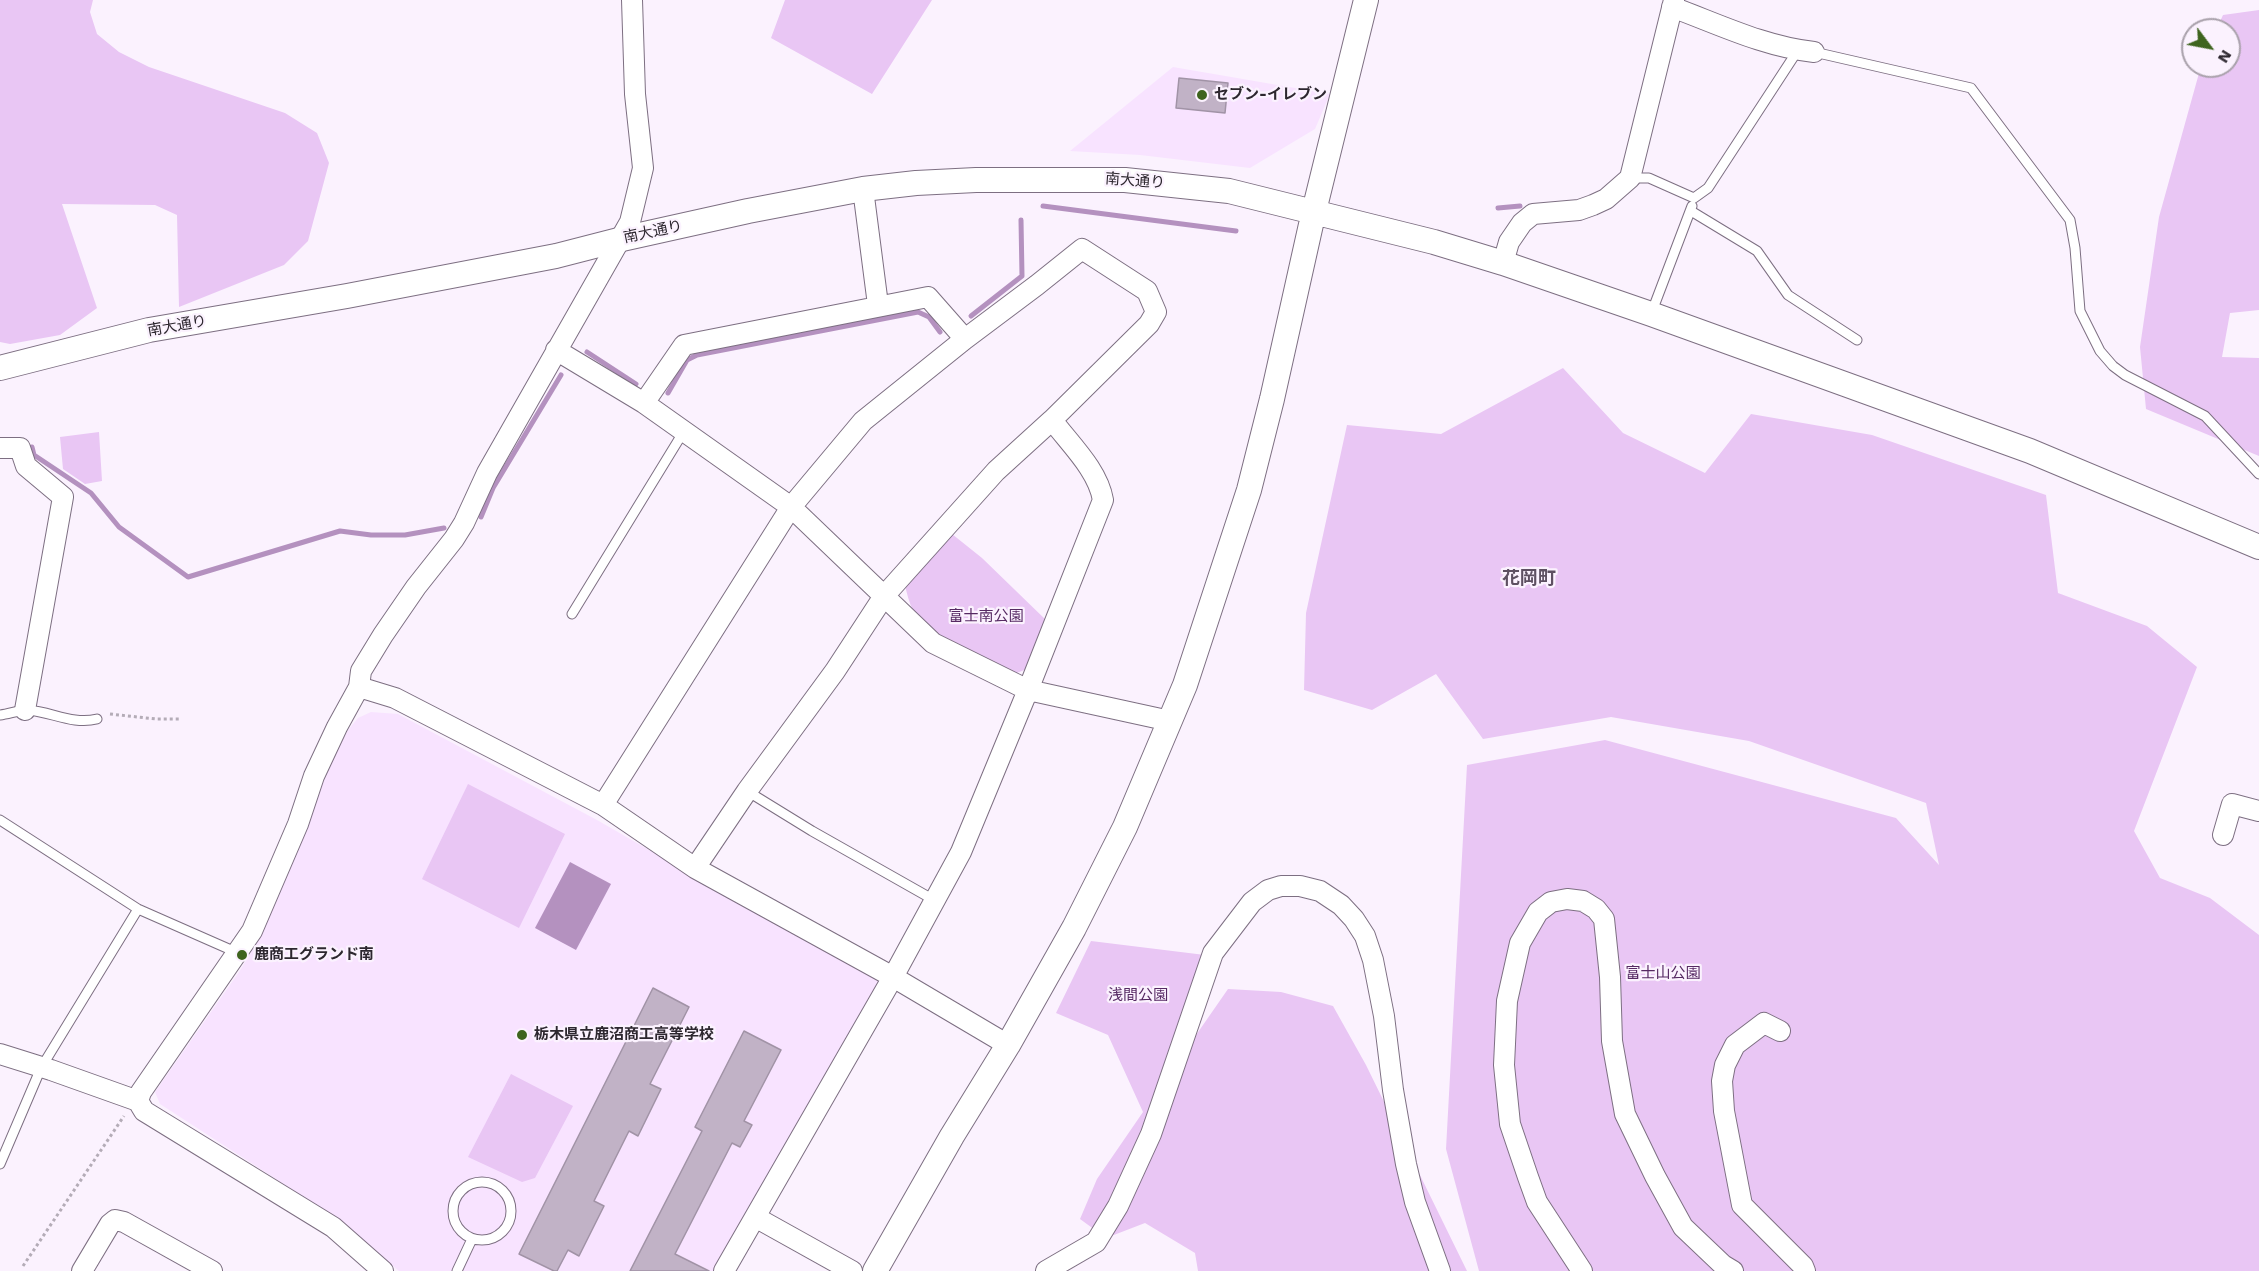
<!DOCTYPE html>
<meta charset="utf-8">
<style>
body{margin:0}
#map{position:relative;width:2259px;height:1271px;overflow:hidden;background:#fbf2fe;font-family:"Work Sans",sans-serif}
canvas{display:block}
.north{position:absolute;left:2181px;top:18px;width:60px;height:60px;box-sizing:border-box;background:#fbf2fe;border:2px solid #a9a1ab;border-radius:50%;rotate:122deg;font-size:16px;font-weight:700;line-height:24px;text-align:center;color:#2d272f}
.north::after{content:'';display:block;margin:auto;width:21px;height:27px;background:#3e641e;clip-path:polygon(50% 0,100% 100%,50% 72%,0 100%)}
</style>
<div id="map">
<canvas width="2259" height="1271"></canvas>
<div class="north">N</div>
</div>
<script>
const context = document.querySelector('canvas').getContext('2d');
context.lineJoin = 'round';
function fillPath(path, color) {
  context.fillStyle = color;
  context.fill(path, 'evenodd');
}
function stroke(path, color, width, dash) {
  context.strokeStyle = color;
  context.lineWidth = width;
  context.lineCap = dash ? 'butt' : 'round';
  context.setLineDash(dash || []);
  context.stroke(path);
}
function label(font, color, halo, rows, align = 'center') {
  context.font = font + ' "Work Sans","Noto Sans JP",sans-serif';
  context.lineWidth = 4.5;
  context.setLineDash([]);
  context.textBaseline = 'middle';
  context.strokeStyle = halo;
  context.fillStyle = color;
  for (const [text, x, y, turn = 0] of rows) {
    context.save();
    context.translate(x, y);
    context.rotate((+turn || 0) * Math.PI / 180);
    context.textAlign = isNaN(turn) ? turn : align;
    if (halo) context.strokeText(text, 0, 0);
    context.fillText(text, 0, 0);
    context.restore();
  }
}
const built = new Path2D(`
 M1173 67 1330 94 1315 129 1250 168 1140 155 1070 151Z
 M371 712 398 714 597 820 722 892 882 978 714 1271H399L359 1237 296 1192 160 1104 155 1092 241 969 261 934 303 838 330 764 348 730 358 718Z`);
const green = new Path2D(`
 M0 0H93L90 12 97 34 119 52 149 67 285 113 317 133 329 163 308 241 284 265 179 307 177 215 155 205 62 204 97 308 60 335 10 344 0 342Z
 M785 0H932L872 94 771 38Z
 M2259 10V310L2230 313 2222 357 2259 358V456L2146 409 2140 347 2159 217 2201 66H2229V30H2216L2223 15Z
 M1563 368 1623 433 1705 473 1751 414 1872 435 2046 495 2058 593 2147 626 2197 667 2134 831 2160 878 2210 898 2259 935V1271H1479L1446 1149 1467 765 1605 740 1896 818 1939 865 1926 803 1749 741 1611 717 1483 739 1436 674 1372 710 1304 690 1306 613 1347 425 1441 434Z
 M99 432 102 481 85 484 63 469 60 437Z
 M952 534 982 558 1047 621 1027 669 1014 674C981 659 930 643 912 608 909 602 907 593 905 586Z
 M468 784 565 834 519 928 422 879Z
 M1091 941 1205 955 1153 1097 1228 989 1281 992 1333 1006 1366 1065 1467 1271H1198L1195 1253 1145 1223 1106 1238 1080 1219 1097 1179 1143 1112 1108 1035 1056 1013Z
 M511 1074 573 1106 535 1178 522 1182 468 1157Z`);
const water = new Path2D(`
 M570 862 611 884 576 950 535 928Z`);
const stream = new Path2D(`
 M1043 206 1236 231
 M1498 208 1520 206
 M971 316 1022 276 1021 220
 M587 352 636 384
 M668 393 687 360 697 355 918 312 929 317 940 332
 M32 447 34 455 91 493 119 527 188 577 340 531 371 535H405L444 528
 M481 517 493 488 561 375`);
const building = new Path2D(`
 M1179 78 1228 83 1225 113 1176 108Z
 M653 988 689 1007 650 1084 661 1089 638 1136 629 1131 594 1201 604 1206 579 1256 568 1250 557 1271H554L519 1254Z
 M744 1031 781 1050 744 1121 752 1125 740 1147 732 1143 675 1254 709 1271H630L702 1131 695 1127Z`);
const path = new Path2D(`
 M110 714 156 719H180
 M23 1266 124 1116`);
const service = new Path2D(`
 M1814 52 1971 88 2070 220 2075 248 2080 311 2100 351 2113 366 2125 375 2205 416 2259 474
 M1630 178H1649L1694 198 1708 188 1798 50
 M1691 211 1757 251 1788 295 1857 340
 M1651 314 1692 206
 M572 614 684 431
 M0 715C9 714 19 710 28 710 52 712 73 725 97 719
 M747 791 812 831 934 900
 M0 820 138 909 238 953
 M0 1164 41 1068 138 909
 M453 1211a29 29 0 1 1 58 0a29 29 0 1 1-58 0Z
 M457 1271 472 1239`);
const minor = new Path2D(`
 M1672 7C1718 24 1765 47 1814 52
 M863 189 878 305
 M1503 263 1509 242 1522 223 1533 214 1579 210 1593 205 1606 199 1630 178 1674 0
 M556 350 644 403 791 507 933 643 1028 690 1170 721
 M644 403 684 345 928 297 965 339
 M0 448H20L26 466 63 497 25 710
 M359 687 361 671 383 635 416 587 454 539 464 523 487 473 630 222 643 168 635 94 632 0
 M603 805 791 507 863 421 965 339 1037 285 1082 249 1147 291 1156 312 1149 324 1052 420 996 471 884 596 835 671 747 791 695 868
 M2223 835 2232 804 2259 811
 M1780 1031 1764 1023 1735 1045 1725 1065 1722 1081 1724 1111 1742 1205 1803 1266 1805 1271
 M0 1054 51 1070 138 1101
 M755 1217 852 1271
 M82 1271 110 1224 115 1220 124 1222 212 1271
 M383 1271 333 1227 144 1111 138 1101 141 1092 252 931 298 824 314 776 337 727 359 687 395 698 603 805 695 868 893 977 1008 1045
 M724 1271 893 977 961 852 1028 690 1103 500C1098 470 1070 444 1052 420
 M1046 1271 1096 1242 1118 1206 1151 1134 1213 953 1252 902 1268 890 1281 886H1300L1320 891 1341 905 1354 919 1365 936 1373 960 1384 1016 1393 1090 1406 1164 1415 1202 1440 1271
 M1582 1271 1537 1202 1528 1177 1510 1124 1504 1065 1507 1001 1520 943 1538 912 1551 902 1567 899 1583 901 1596 909 1604 919 1610 977 1612 1041 1625 1114 1655 1176 1683 1227 1723 1265 1733 1271`);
const tertiary = new Path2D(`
 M0 368 149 330 347 296 556 256 622 239 748 211 863 189 916 183 976 180H1125L1229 191 1434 242 1503 263 1651 314 2030 451 2259 547
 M875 1271 952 1136 1008 1045 1074 928 1125 827 1185 685 1249 490 1272 399 1314 211 1366 0`);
const markers = [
 [1202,95,6,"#3e641e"],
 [242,955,6,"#3e641e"],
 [522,1035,6,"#3e641e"]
];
const poiNames = [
 ["セブン-イレブン",1214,95],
 ["鹿商工グランド南",254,955],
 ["栃木県立鹿沼商工高等学校",534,1035]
];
const streetNames = [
 ["南大通り",1135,181,4],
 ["南大通り",653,232,-12],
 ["南大通り",177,326,-10]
];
const parkNames = [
 ["富士南公園",986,617],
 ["富士山公園",1663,974],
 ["浅間公園",1138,996]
];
const quarterNames = [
 ["花岡町",1529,579]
];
fillPath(built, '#f8e3ff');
fillPath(green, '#e9c6f4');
fillPath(water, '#b491bf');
stroke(stream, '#b491bf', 5);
fillPath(building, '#c1b2c6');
stroke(building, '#a193a6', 1.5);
stroke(service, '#7d6f82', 11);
stroke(minor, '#7d6f82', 22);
stroke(tertiary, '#7d6f82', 26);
stroke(path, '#b4acb7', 3, [3, 3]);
stroke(service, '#fff', 9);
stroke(minor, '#fff', 20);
stroke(tertiary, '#fff', 24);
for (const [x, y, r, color] of markers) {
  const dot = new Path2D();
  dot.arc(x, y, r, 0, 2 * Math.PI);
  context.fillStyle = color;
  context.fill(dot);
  stroke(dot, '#fbf2fe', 2);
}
label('bold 15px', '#2d272f', '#fbf2fe', poiNames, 'left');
label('15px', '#2d272f', '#fbf2fe', streetNames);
label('15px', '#562963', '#fbf2fe', parkNames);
label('bold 18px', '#5e5062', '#fbf2fe', quarterNames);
</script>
